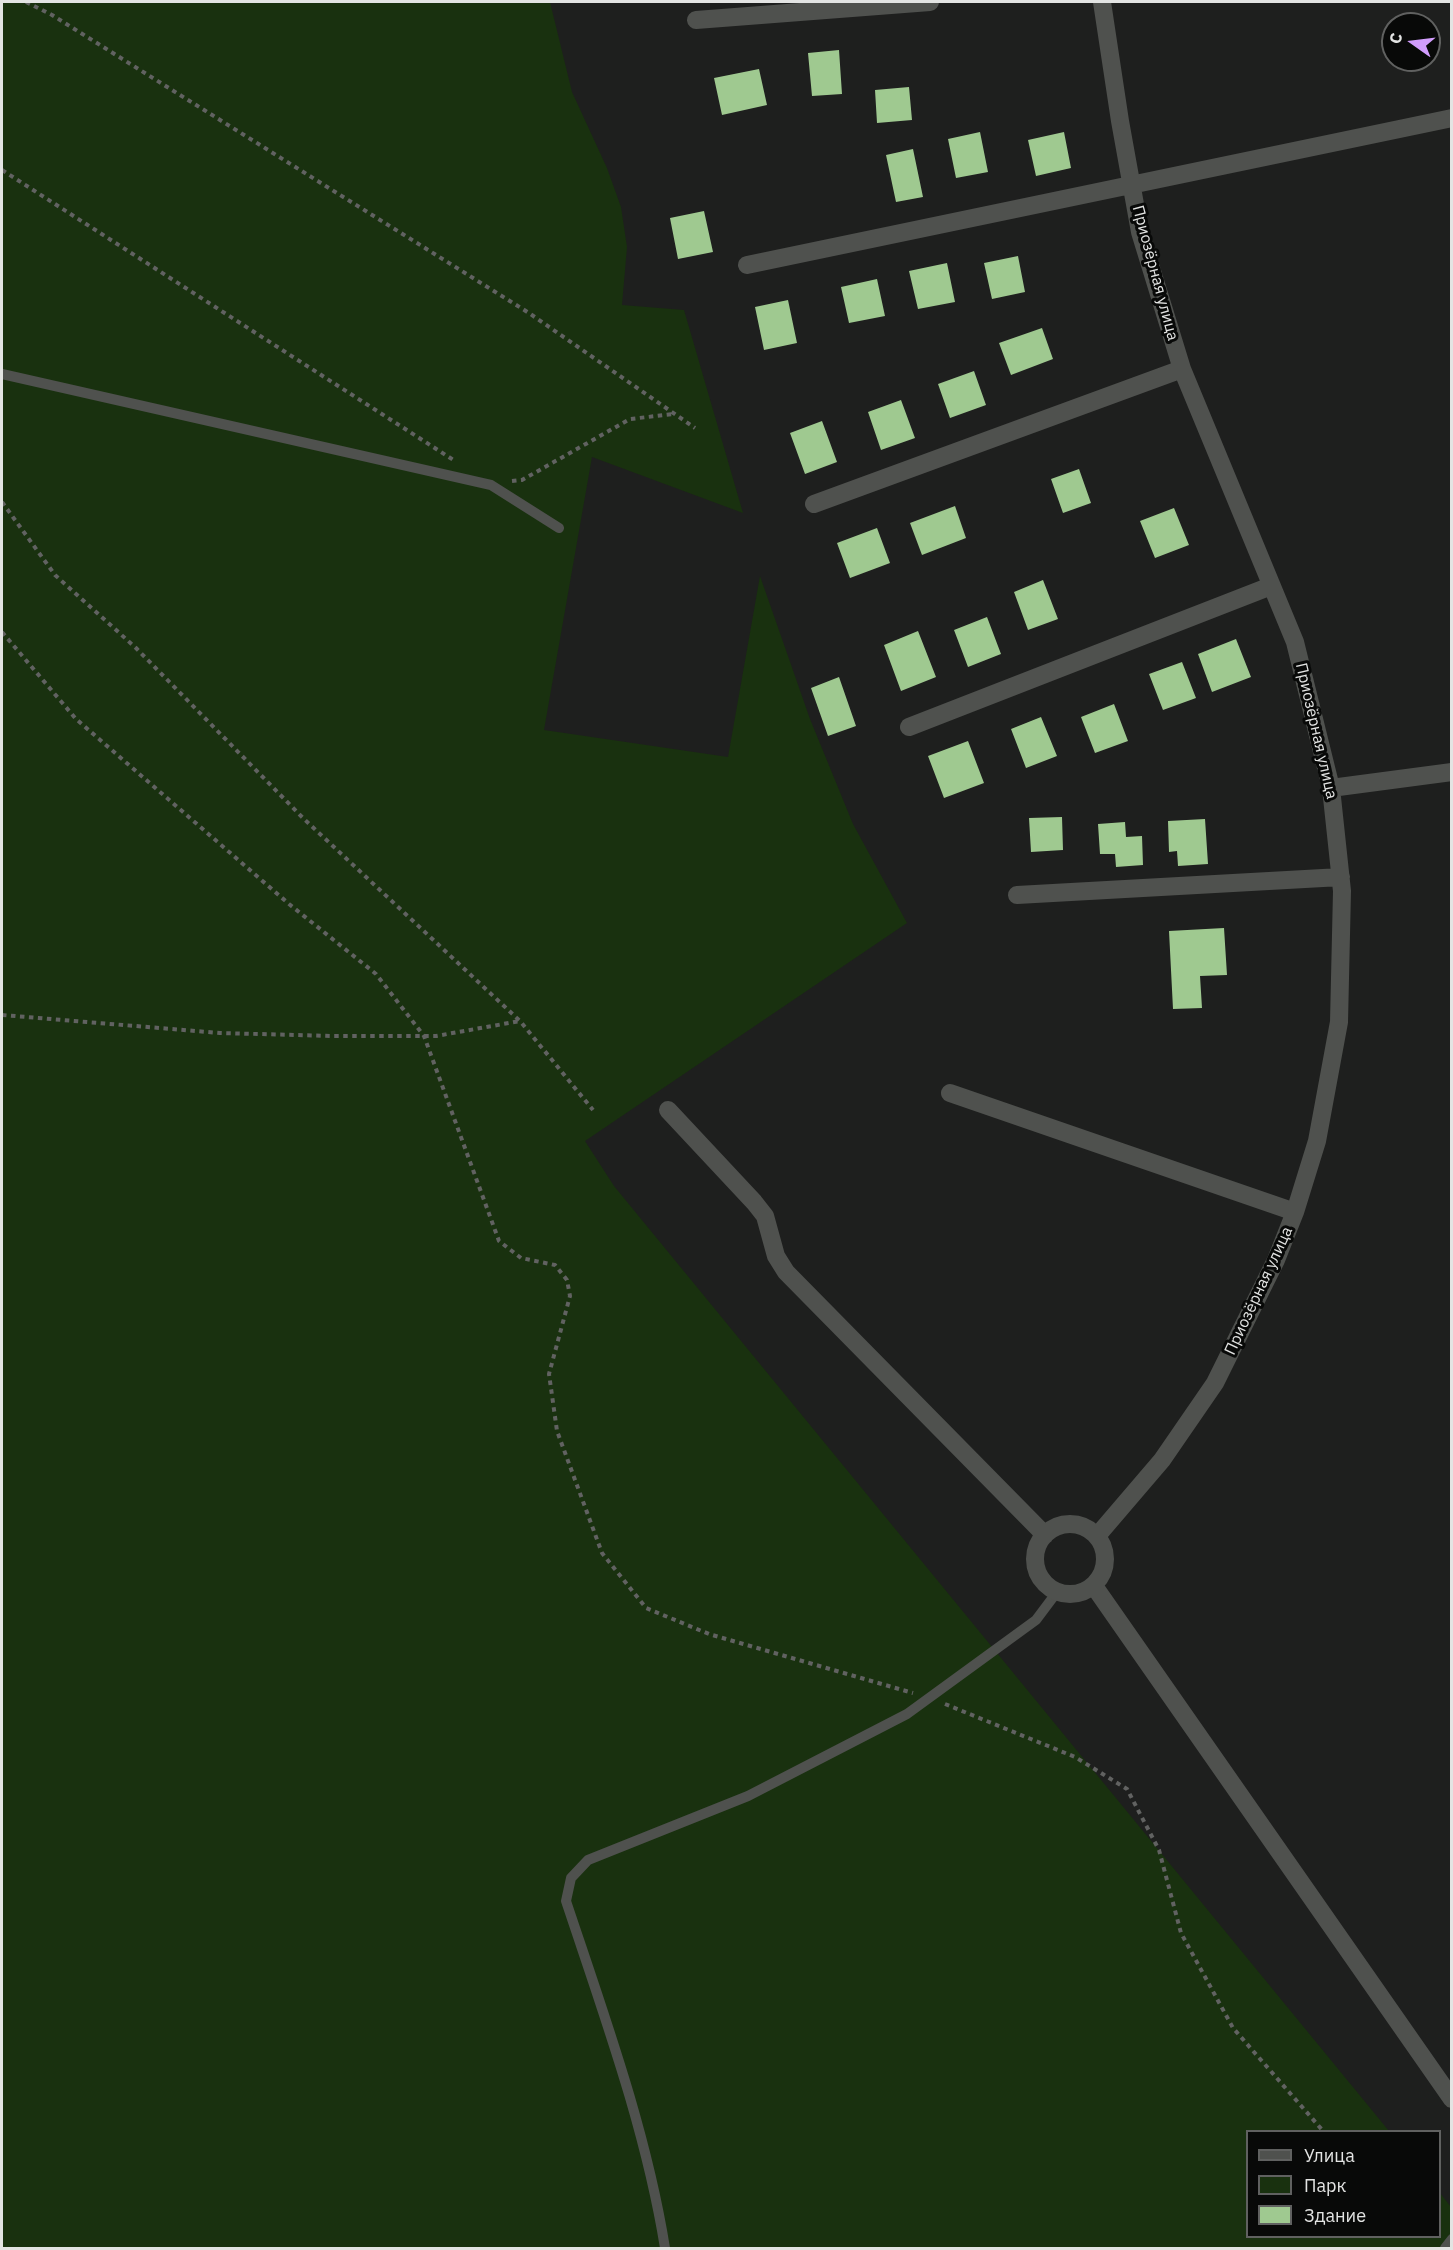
<!DOCTYPE html>
<meta charset="utf-8">
<style>
body{margin:0}
#map{position:relative;width:1453px;height:2250px;overflow:hidden;background:#1e1f1e;font-family:"IBM Plex Sans",sans-serif}
canvas{display:block}
.frame{position:absolute;inset:0;border:3px solid #e3e4e3;pointer-events:none}
.legend{position:absolute;left:1246px;top:2130px;width:195px;height:108px;box-sizing:border-box;background:#080908;border:2px solid #606160;margin:0;padding:8px 10px;list-style:none;font-size:18px;color:#e3e4e3}
.legend li{display:flex;align-items:center;gap:12px;height:30px}
.legend b{width:30px;border:2px solid #606160}
.north{position:absolute;left:1381px;top:12px;width:60px;height:60px;box-sizing:border-box;background:#080908;border:2px solid #606160;border-radius:50%;rotate:284deg;font-size:16px;font-weight:700;line-height:24px;text-align:center;color:#e3e4e3}
.north::after{content:'';display:block;margin:auto;width:21px;height:27px;background:#d29dfd;clip-path:polygon(50% 0,100% 100%,50% 72%,0 100%)}
</style>
<div id="map">
<canvas width="1453" height="2250"></canvas>
<div class="frame"></div>
<ul class="legend">
<li><b style="height:8px;background:#4f514e"></b>Улица</li>
<li><b style="height:16px;background:#19310f"></b>Парк</li>
<li><b style="height:16px;background:#9fc990"></b>Здание</li>
</ul>
<div class="north">С</div>
</div>
<script>
const context = document.querySelector('canvas').getContext('2d');
context.lineJoin = 'round';
function fillPath(path, color) {
  context.fillStyle = color;
  context.fill(path, 'evenodd');
}
function stroke(path, color, width, dash) {
  context.strokeStyle = color;
  context.lineWidth = width;
  context.lineCap = dash ? 'butt' : 'round';
  context.setLineDash(dash || []);
  context.stroke(path);
}
function label(font, color, halo, rows, align = 'center') {
  context.font = font + ' "IBM Plex Sans",sans-serif';
  context.lineWidth = 6;
  context.setLineDash([]);
  context.textBaseline = 'middle';
  context.strokeStyle = halo;
  context.fillStyle = color;
  for (const [text, x, y, turn = 0] of rows) {
    context.save();
    context.translate(x, y);
    context.rotate((+turn || 0) * Math.PI / 180);
    context.textAlign = isNaN(turn) ? turn : align;
    if (halo) context.strokeText(text, 0, 0);
    context.fillText(text, 0, 0);
    context.restore();
  }
}
const green = new Path2D(`
 M2 2H550L572 92 607 168 621 207 627 247 622 305 684 310 743 513 592 457 544 730 728 757 760 576 810 719 853 824 907 923 585 1141 614 1186 1389 2131 1248 2132V2236H1440V2193L1451 2207V2248H2Z`);
const building = new Path2D(`
 M839 50 842 94 812 96 808 53Z
 M759 69 767 105 722 115 714 78Z
 M909 87 912 120 877 123 875 90Z
 M980 132 988 172 956 178 948 139Z
 M1064 132 1071 168 1036 176 1028 140Z
 M913 149 923 197 896 202 886 155Z
 M704 211 713 252 678 259 670 218Z
 M1018 256 1025 292 992 299 984 263Z
 M947 263 955 302 918 309 909 271Z
 M877 279 885 316 849 323 841 287Z
 M788 300 797 343 764 350 755 307Z
 M1042 328 1053 359 1011 375 999 343Z
 M974 371 986 405 950 418 938 384Z
 M901 400 915 438 881 450 868 412Z
 M822 421 837 462 805 474 790 433Z
 M1079 469 1091 503 1063 513 1051 479Z
 M955 506 966 538 922 555 910 523Z
 M1174 508 1189 545 1155 558 1140 521Z
 M877 528 890 563 850 578 837 543Z
 M1043 580 1058 619 1028 630 1014 592Z
 M987 617 1001 654 968 667 954 630Z
 M918 631 936 677 901 691 884 645Z
 M1236 639 1251 677 1212 692 1198 654Z
 M1182 662 1196 698 1163 710 1149 674Z
 M839 677 856 726 828 736 811 688Z
 M1114 704 1128 741 1095 753 1081 717Z
 M1041 717 1057 756 1026 768 1011 729Z
 M968 741 984 783 944 798 928 756Z
 M1062 817 1063 850 1031 852 1029 818Z
 M1205 819 1208 864 1178 866 1177 851 1169 852 1168 821Z
 M1125 822 1126 837 1142 836 1143 865 1116 867 1115 854H1100L1098 824Z
 M1224 928 1227 975 1200 976 1202 1008 1173 1009 1169 931Z`);
const path = new Path2D(`
 M26 2 52 15 529 313 695 428
 M2 170 455 461
 M512 481 522 480 630 419 674 414
 M2 502 55 575 136 648 304 819 520 1021 593 1110
 M2 632 76 719 289 904 376 974 424 1036 499 1241 521 1258 555 1265 567 1280 570 1296 549 1374 557 1431 602 1553 646 1608 709 1634 913 1693
 M2 1015 220 1033 334 1036H436L520 1021
 M945 1704 1075 1757 1127 1789 1159 1850 1181 1933 1233 2028 1324 2132`);
const lane = new Path2D(`
 M2 374 491 485 559 528
 M665 2248C646 2130 604 2015 566 1901L571 1878 588 1860 748 1796 907 1714 1036 1620 1057 1592
 M1445 2248 1452 2239`);
const street = new Path2D(`
 M696 20 930 2
 M747 265 1452 118
 M814 504 1182 369
 M909 727 1271 586
 M1331 788 1452 772
 M1017 895 1341 877
 M950 1093 1295 1212
 M668 1110 754 1202 765 1216 776 1256 786 1272 1045 1535
 M1035 1559a35 35 0 1 1 70 0a35 35 0 1 1-70 0Z
 M1097 1536 1162 1460 1215 1383 1276 1260 1295 1212 1317 1141 1339 1022 1342 891 1331 788 1295 642 1182 369 1140 232 1120 121 1102 2
 M1094 1586 1452 2099`);
const streetNames = [
 ["Приозёрная улица",1155,273,75],
 ["Приозёрная улица",1316,731,77],
 ["Приозёрная улица",1259,1291,-65]
];
fillPath(green, '#19310f');
fillPath(building, '#9fc990');
stroke(path, '#616261', 4, [4.5, 4.5]);
stroke(lane, '#4f514e', 10);
stroke(street, '#4f514e', 18);
label('16px', '#e3e4e3', '#080908', streetNames);
</script>
